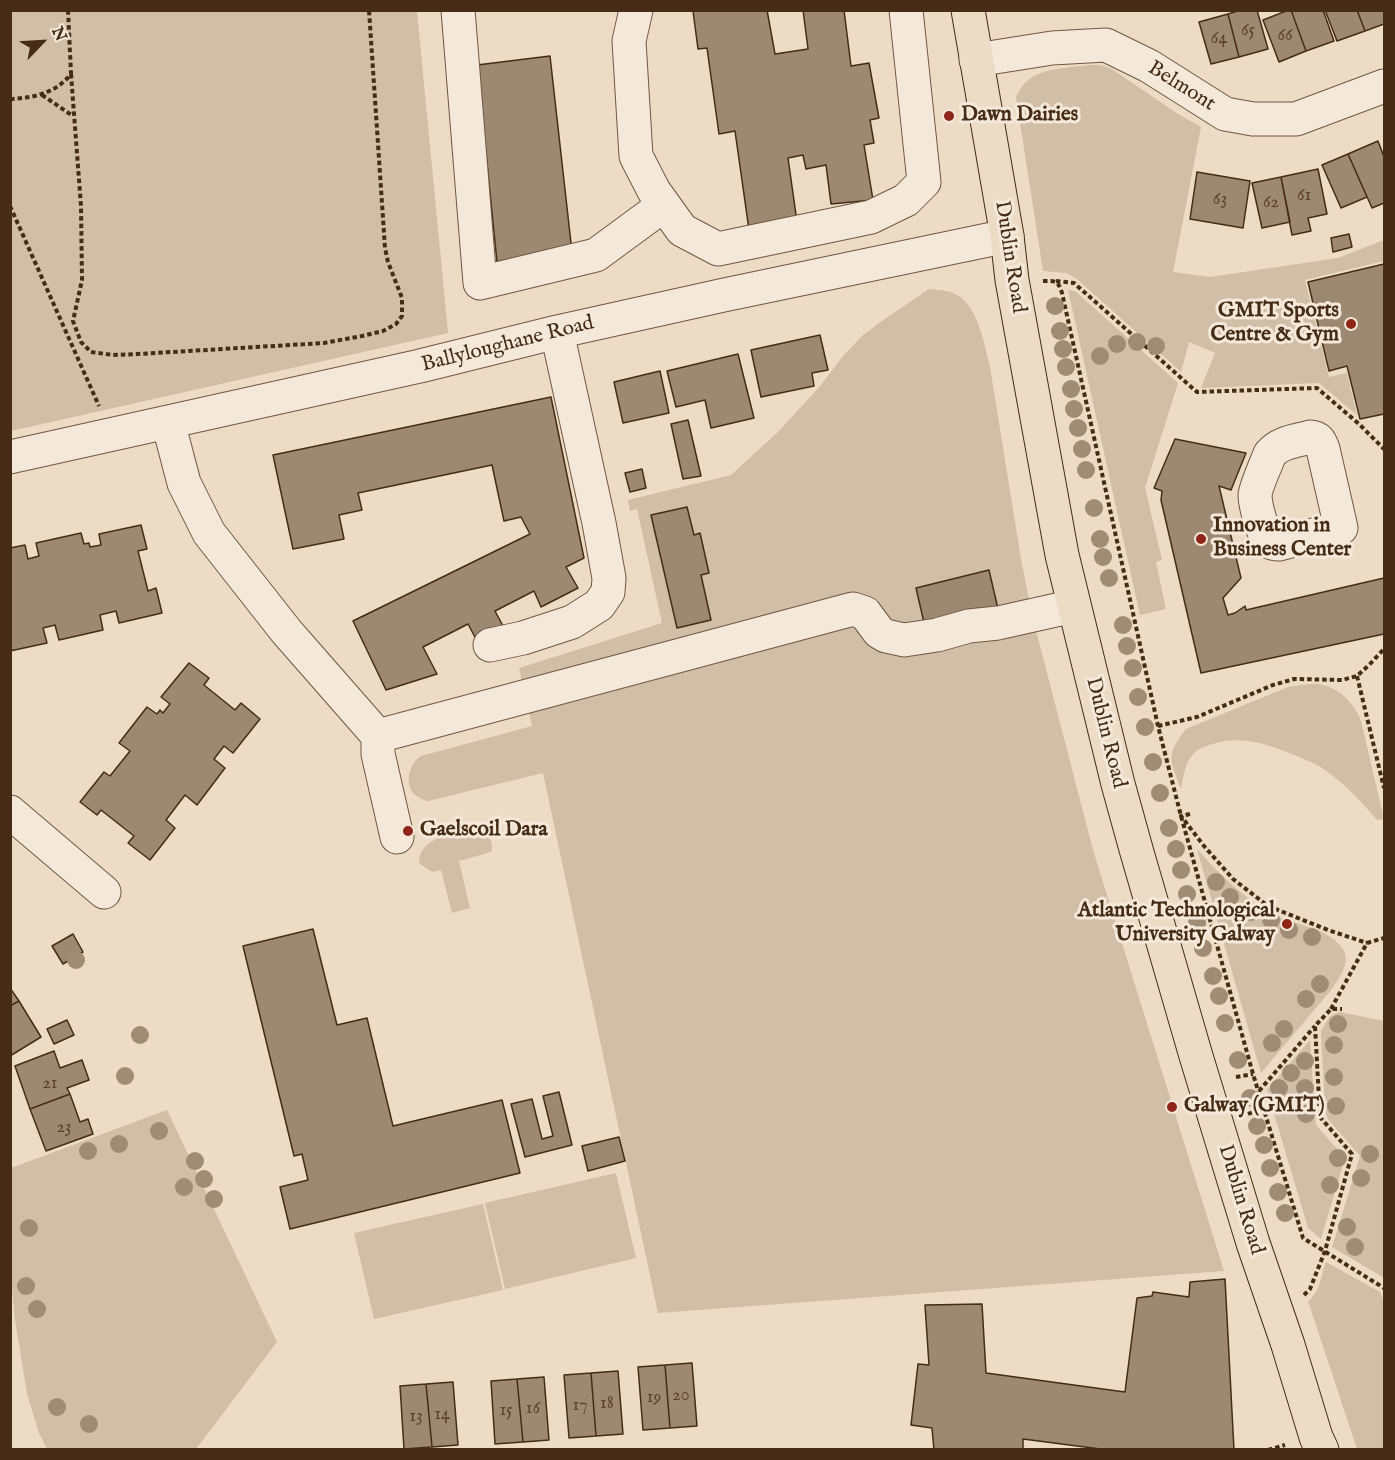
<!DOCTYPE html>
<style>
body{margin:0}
#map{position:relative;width:1395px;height:1460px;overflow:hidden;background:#ecdcc5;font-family:"IM FELL English",serif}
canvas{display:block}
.frame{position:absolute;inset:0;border:12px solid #472c15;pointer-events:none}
.north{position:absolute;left:12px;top:12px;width:60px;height:60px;-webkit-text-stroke:4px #f3e8d9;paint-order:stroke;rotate:65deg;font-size:16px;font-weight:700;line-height:24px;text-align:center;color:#472c15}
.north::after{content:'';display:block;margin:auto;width:21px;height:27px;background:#472c15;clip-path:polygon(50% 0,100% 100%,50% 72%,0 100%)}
</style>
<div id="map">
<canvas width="1395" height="1460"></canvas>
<div class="frame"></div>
<div class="north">N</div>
</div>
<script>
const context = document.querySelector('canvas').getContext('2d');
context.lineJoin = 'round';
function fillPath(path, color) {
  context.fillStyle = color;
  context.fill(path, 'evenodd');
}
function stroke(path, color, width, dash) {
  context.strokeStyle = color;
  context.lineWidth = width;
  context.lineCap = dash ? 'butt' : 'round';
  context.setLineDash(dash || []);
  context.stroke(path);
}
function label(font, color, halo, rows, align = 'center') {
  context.font = font + ' "IM FELL English",serif';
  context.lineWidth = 6;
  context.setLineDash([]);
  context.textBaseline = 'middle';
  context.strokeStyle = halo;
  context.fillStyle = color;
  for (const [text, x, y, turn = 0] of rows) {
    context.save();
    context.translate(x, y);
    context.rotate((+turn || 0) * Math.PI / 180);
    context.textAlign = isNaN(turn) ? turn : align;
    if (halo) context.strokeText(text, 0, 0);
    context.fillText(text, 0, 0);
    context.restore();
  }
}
const green = new Path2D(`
 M11 10 417 11 448 333 11 431Z
 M1089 65H1100L1112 69 1178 114 1201 127 1173 272 1210 277 1338 258 1384 240V261L1305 280 1329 377 1347 373 1357 415 1319 383 1201 388 1215 353 1189 342 1181 372 1077 279 1066 273 1043 271 1016 97C1029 67 1060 69 1089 65Z
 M929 289C937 290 946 290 953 293 978 303 984 344 990 367L1021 559 1032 615 1093 850 1224 1271 658 1313 543 773 428 801C425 800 421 799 418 797 403 788 408 764 421 756L532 726 519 668 662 623 637 509 630 511 628 500 731 475 779 431 821 385 843 356 862 336 879 323Z
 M1068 290 1075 291 1178 383 1145 488 1162 560 1156 562 1166 609 1140 615Z
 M1308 684C1313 684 1318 683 1323 685 1341 689 1355 705 1361 721L1384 819 1377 820C1360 800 1341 780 1319 766 1311 762 1302 758 1294 755 1267 744 1241 735 1213 744 1204 746 1195 750 1190 758 1184 767 1183 779 1181 789 1170 759 1165 756 1186 729L1288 687Z
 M470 829C483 830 496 839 491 852L459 861 470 908 452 913 441 870 432 872 419 863C419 838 451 834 470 829Z
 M1197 849C1218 873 1240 894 1267 911 1288 925 1331 926 1344 951 1350 964 1339 978 1332 989L1261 1073Z
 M1340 1012 1384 1021V1278L1332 1247 1360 1156 1328 1119 1325 1112 1321 1031 1329 1017 1336 1013Z
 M1310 1040 1316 1125 1345 1158 1321 1239 1308 1228 1267 1090Z
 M167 1110 277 1342 196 1449H47L39 1433 27 1394 15 1320 10 1268 11 1168Z
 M616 1173 636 1258 505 1289 485 1203Z
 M483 1204 503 1290 374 1319 354 1233Z
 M1326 1262 1380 1292 1384 1301V1449H1357L1308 1301C1320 1293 1321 1275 1326 1262Z`);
const building = new Path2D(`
 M767 10 775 54 808 49 803 10H844L851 66 869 63 879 118 870 120 874 143 864 145 873 200 831 204 826 165 806 169 803 155 788 158 798 229 750 237 735 131 719 134 707 48 698 49 693 11Z
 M1241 10H1257L1268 49 1239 57 1228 14Z
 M1289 10H1291L1306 51 1279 62 1263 20Z
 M1291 10H1323L1334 41 1306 51Z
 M1325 10H1357L1365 31 1337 41Z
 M1357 10H1384V24L1365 31Z
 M1228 14 1239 57 1211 64 1199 22Z
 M550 56 572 252 497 262 477 65Z
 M1378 141 1384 157V203L1372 208 1348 154Z
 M1348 154 1367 197 1341 208 1322 165Z
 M1318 169 1327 214 1308 218 1311 231 1292 235 1281 177Z
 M1197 172 1250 181 1243 228 1190 219Z
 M1281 177 1290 222 1262 228 1252 183Z
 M1349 234 1352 247 1333 252 1331 238Z
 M1384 264V414L1360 419 1347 366 1329 371 1308 282Z
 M820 335 828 370 812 373 814 386 761 397 751 350Z
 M738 354 754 418 711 428 705 400 676 407 667 371Z
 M660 371 669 413 623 423 614 382Z
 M551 397 584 558 566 567 578 588 541 607 534 591 495 611 503 626 476 639 468 624 423 647 437 674 386 690 353 621 530 534 521 517 504 521 492 465 358 493 362 510 339 515 344 539 293 549 273 455Z
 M688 420 701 476 683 479 671 424Z
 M1175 439 1246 453 1231 490 1219 486 1241 578 1223 598 1228 615 1235 613 1245 606 1246 610 1384 578V634L1201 673 1161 500 1162 491 1154 488Z
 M642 469 646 488 630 492 625 473Z
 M687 507 694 535 700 533 709 573 701 575 711 620 677 628 651 515Z
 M141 525 147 549 138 551 148 591 156 588 162 613 119 623 116 611 100 615 103 630 59 640 55 625 43 628 47 643 10 651V548L25 545 28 559 39 556 36 543 81 533 84 544 89 543 90 547 101 545 99 534Z
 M989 570 998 609 925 627 916 588Z
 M189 663 209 678 204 685 235 710 241 703 260 719 233 753 224 746 214 759 225 768 197 805 185 795 166 820 175 828 150 860 128 843 134 836 101 810 97 815 80 802 104 772 110 776 130 751 119 743 147 707 157 714 160 710 163 713 170 704 161 697Z
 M313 929 337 1025 367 1018 393 1126 502 1100 520 1173 290 1229 280 1187 308 1180 302 1154 294 1156 243 946Z
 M73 934 83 952 63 964 52 946Z
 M10 988 19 1001 10 1006Z
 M19 1001 41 1037 10 1056V1006Z
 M67 1020 74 1035 54 1044 47 1029Z
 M54 1051 60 1068 82 1060 89 1080 67 1088 70 1094 30 1109 15 1066Z
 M559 1092 572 1145 525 1157 511 1104 532 1099 542 1139 553 1136 543 1096Z
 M70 1094 80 1122 88 1119 93 1134 46 1151 30 1109Z
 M619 1137 625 1161 588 1171 582 1146Z
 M1225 1279 1234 1450H1108L1023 1439V1450H934L932 1428 911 1425 918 1364 929 1365 925 1305 982 1304 986 1373 1125 1392 1137 1298 1152 1296 1153 1292 1189 1297 1190 1282Z
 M692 1363 697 1426 670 1428 665 1365Z
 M665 1365 670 1428 643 1430 638 1367Z
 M618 1371 623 1434 596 1436 591 1373Z
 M591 1373 596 1436 569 1438 564 1375Z
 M544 1377 549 1440 523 1442 517 1379Z
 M517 1379 523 1442 495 1444 491 1381Z
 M453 1382 458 1445 432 1447 426 1384Z
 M426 1384 432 1447 404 1449 400 1386Z`);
const path = new Path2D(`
 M71 74 81 206 82 280 73 321 81 342 91 352 113 355 138 354 324 343 362 336 383 331 396 324 402 316V298L388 262 385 248 369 10
 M42 95 73 116
 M10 99C34 98 56 93 71 74L68 10
 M10 206 99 406
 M1043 281C1055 281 1058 280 1062 293L1158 726 1181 816 1253 1074 1303 1238 1384 1288
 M1056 281 1074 283 1197 392 1317 388 1359 424 1384 449
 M1357 676 1384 788
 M1158 726 1197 717 1273 685 1294 679 1342 680 1357 676 1370 664 1384 649
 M1190 814 1181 816 1204 846 1233 879 1268 906 1328 930 1367 943
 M1331 1009 1367 943 1384 938
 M1236 1077 1253 1074
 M1259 1091 1315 1026
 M1248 1114 1264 1108
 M1304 1295 1310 1289 1325 1251 1352 1154 1320 1117 1315 1026 1331 1009H1342
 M1268 1450 1285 1445`);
const minor = new Path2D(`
 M458 10 480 283 596 255 664 205
 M636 10 629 41 636 156 654 191 682 230 718 249 871 217 906 200 924 182 906 10
 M976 60 1052 48 1106 45 1149 66 1225 114 1253 119H1296L1384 86
 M168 422 184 483 209 533 286 631 378 736V754L397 837
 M1310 437C1319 438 1320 441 1323 449L1341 528 1279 544C1275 544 1273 544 1270 542 1263 536 1255 504 1255 495 1256 486 1266 464 1270 454 1280 442 1296 441 1310 437Z
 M10 457 420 366 557 332 724 295 1007 236
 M490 645 523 638 572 622 599 605 608 592 609 578 599 523 557 332
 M378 736 853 609 865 613 879 632 886 636 904 640 937 635 969 626 998 623 1074 606
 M10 812 104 892`);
const major = new Path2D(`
 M968 10 1007 236 1012 280 1062 555 1118 784 1136 849 1196 1056 1253 1243 1288 1345 1316 1437 1322 1450`);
const trees = [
 [1055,306],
 [1060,331],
 [1137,342],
 [1117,344],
 [1156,346],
 [1063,349],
 [1100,356],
 [1066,367],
 [1071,389],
 [1074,409],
 [1078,428],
 [1082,449],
 [1086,470],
 [1094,508],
 [1100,539],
 [1103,557],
 [1109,578],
 [1123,625],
 [1127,646],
 [1133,668],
 [1138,697],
 [1145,727],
 [1153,762],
 [1160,793],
 [1169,828],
 [1176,849],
 [1181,870],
 [1216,882],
 [1187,894],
 [1230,897],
 [1251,912],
 [1271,920],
 [1197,923],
 [1289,930],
 [1312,937],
 [1203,948],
 [76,960],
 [1213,976],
 [1320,984],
 [1219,996],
 [1306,999],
 [1225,1023],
 [1338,1024],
 [1284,1029],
 [140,1035],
 [1272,1043],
 [1334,1045],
 [1238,1060],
 [1305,1061],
 [1291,1073],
 [125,1076],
 [1334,1077],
 [1279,1088],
 [1305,1088],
 [1250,1098],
 [1336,1106],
 [1306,1114],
 [1257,1126],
 [159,1131],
 [119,1144],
 [1264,1145],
 [88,1151],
 [1370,1154],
 [1338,1158],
 [195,1161],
 [1270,1168],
 [1361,1178],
 [204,1179],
 [1330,1185],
 [184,1187],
 [1278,1192],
 [214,1199],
 [1285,1213],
 [1347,1227],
 [29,1228],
 [1355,1247],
 [26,1286],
 [37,1309],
 [57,1407],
 [89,1424]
];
const markers = [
 [949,116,6,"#8f2418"],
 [1351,324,6,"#8f2418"],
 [1201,539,6,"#8f2418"],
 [408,831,6,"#8f2418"],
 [1287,924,6,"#8f2418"],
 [1172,1107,6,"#8f2418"]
];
const numberNames = [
 ["65",1248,31],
 ["66",1285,36],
 ["64",1219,39],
 ["61",1304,196],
 ["63",1220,200],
 ["62",1271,203],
 ["21",50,1084],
 ["23",64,1128],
 ["20",681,1396],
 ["19",654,1398],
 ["18",607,1404],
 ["17",580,1406],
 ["16",533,1409],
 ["15",506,1411],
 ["14",442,1415],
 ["13",416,1417]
];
const streetNames = [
 ["Belmont",1181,87,32],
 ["Dublin Road",1009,257,81],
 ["Ballyloughane Road",508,345,-14],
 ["Dublin Road",1105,733,76],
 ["Dublin Road",1240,1200,73]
];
const poiNames = [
 ["Dawn Dairies",961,116],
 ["GMIT Sports",1339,312,"right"],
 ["Centre & Gym",1339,336,"right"],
 ["Innovation in",1213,527],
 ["Business Center",1213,551],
 ["Gaelscoil Dara",420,831],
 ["Atlantic Technological",1275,912,"right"],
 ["University Galway",1275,936,"right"],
 ["Galway (GMIT)",1184,1107]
];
fillPath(green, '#d0bea7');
fillPath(building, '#9d8871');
stroke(building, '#472c15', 1.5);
stroke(minor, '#705841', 35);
stroke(major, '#472c15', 35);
stroke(path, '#472c15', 4, [4.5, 3]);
stroke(minor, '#f3e8d9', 33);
stroke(major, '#ecdcc5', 33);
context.fillStyle = '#a08b74';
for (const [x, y] of trees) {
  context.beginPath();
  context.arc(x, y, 9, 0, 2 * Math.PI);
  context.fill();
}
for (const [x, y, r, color] of markers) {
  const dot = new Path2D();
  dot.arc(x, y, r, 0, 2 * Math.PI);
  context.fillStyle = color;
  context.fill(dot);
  stroke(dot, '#f3e8d9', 2);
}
label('18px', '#5c432c', null, numberNames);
label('21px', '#472c15', '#f3e8d9', streetNames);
label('bold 21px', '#472c15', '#f3e8d9', poiNames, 'left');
</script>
